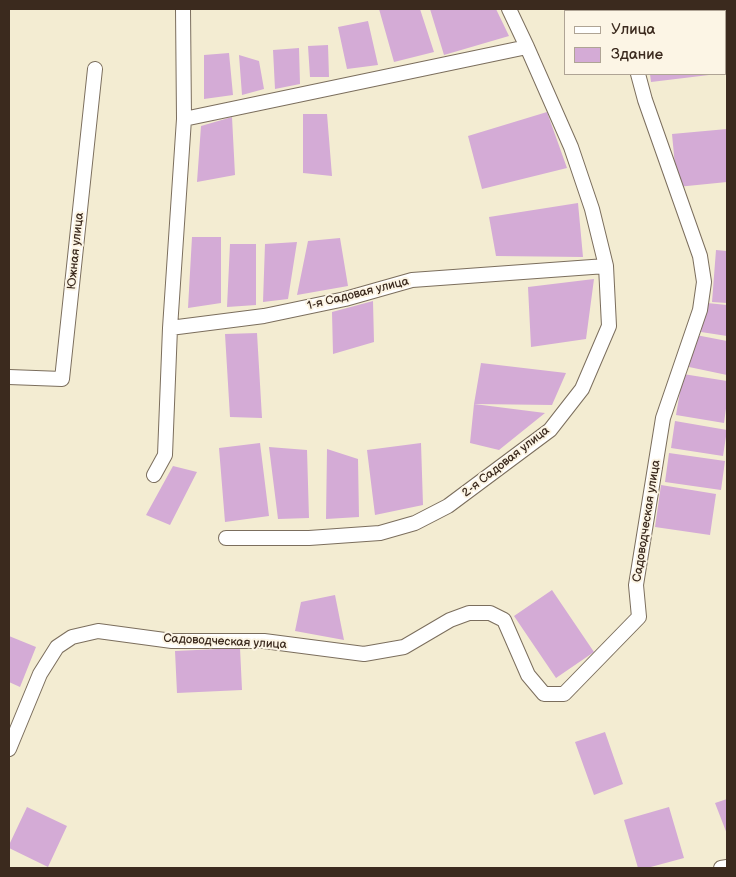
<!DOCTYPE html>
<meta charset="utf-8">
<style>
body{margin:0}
#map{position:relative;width:736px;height:877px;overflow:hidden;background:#f3ecd2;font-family:"Balsamiq Sans",sans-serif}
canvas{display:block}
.frame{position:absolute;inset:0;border:10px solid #3b2a1e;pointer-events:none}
.legend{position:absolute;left:564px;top:10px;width:162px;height:65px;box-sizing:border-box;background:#fcf5e5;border:1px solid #afa495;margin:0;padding:6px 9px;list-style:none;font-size:15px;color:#3b2a1e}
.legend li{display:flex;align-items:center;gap:10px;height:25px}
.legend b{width:25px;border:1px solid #afa495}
</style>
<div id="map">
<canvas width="736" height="877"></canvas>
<div class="frame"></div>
<ul class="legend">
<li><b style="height:6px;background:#fff"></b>Улица</li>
<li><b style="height:14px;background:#d4abd6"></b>Здание</li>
</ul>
</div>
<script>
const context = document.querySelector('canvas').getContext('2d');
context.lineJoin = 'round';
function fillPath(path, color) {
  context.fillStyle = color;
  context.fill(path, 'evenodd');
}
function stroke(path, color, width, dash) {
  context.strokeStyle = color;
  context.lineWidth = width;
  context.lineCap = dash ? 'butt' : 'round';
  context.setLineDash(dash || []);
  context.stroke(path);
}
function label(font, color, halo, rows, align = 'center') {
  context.font = font + ' "Balsamiq Sans",sans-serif';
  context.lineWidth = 4;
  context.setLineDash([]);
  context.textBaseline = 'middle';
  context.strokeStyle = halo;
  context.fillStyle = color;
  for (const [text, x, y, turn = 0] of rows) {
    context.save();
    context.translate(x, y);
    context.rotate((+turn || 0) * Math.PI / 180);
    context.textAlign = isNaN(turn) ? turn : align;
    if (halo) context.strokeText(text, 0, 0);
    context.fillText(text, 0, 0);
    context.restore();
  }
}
const building = new Path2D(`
 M379 9H420L434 52 394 62Z
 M430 9H496L509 36 444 55Z
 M643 9H672L673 11H643Z
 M368 21 378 65 347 69 338 27Z
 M725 21H727V73H725Z
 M328 45 329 77H310L308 46Z
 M299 48 300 84 275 89 273 50Z
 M229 53 233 95 204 99V55Z
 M239 55 259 61 264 89 242 95Z
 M650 74H709V75L651 82Z
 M547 112 567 168 482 189 468 136Z
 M303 114H327L332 176 303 173Z
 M232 117 235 175 197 182 201 126Z
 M727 129V182L677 187 672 134Z
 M578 203 583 257 496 256 489 217Z
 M192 237H221V303L188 308Z
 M340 238 348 286 297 295 308 241Z
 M297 242 288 299 263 302 265 244Z
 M230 244H256V305L227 307Z
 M716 250 727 251V303L712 302Z
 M594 279 586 339 531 347 528 287Z
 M373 301 374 342 333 354 332 312Z
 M707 303 727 305V336L701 332Z
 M257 333 262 418 230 417 225 334Z
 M696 335 727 341V375L689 367Z
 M481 363 566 373 552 405 474 404Z
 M683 374 727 381V401L724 423 676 415Z
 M474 404 545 413 499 450 470 443Z
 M675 421 727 430 723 456 671 448Z
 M260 443 269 516 225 522 219 448Z
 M421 443 423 505 375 515 367 450Z
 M269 447 307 450 309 518 278 519Z
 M327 449 358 459 359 517 326 519Z
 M669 453 725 461 721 490 665 482Z
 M173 466 197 472 170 525 146 515Z
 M661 485 716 494 710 535 655 527Z
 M552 590 594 652 556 678 514 616Z
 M335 595 344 640 295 631 301 602Z
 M9 636 36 647 20 687 9 682Z
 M240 648 242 690 177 693 175 651Z
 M605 732 623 784 594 795 575 742Z
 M727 799V834L715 803Z
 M27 807 67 826 48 867 9 848V845Z
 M669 807 684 858 647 868H638L624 820Z`);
const street = new Path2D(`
 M624 9 625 11
 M184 119 527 47
 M170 328 264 316 345 299 412 280 606 266
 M9 377 62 379 95 69
 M154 475 165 455 170 328 184 119 183 9
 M226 538H309L380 533 415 523 448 506 550 430 582 389 609 326 606 266 592 209 571 147 527 47 509 9
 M9 749 40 674 57 647 72 637 98 631 172 641H264L364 654 404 647 450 620 469 613H490L504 620 528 675 544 694H564L639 617 636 585 663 418 700 310 704 282 700 256 645 100 638 74
 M721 868 727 867`);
const streetNames = [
 ["Южная улица",76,251,-84],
 ["1-я Садовая улица",358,294,-14],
 ["2-я Садовая улица",506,462,-38],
 ["Садоводческая улица",647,521,-81],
 ["Садоводческая улица",225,642,3]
];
fillPath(building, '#d4abd6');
stroke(street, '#7b6e5d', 16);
stroke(street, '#fff', 14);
label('12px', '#3b2a1e', '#fcf5e5', streetNames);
</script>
